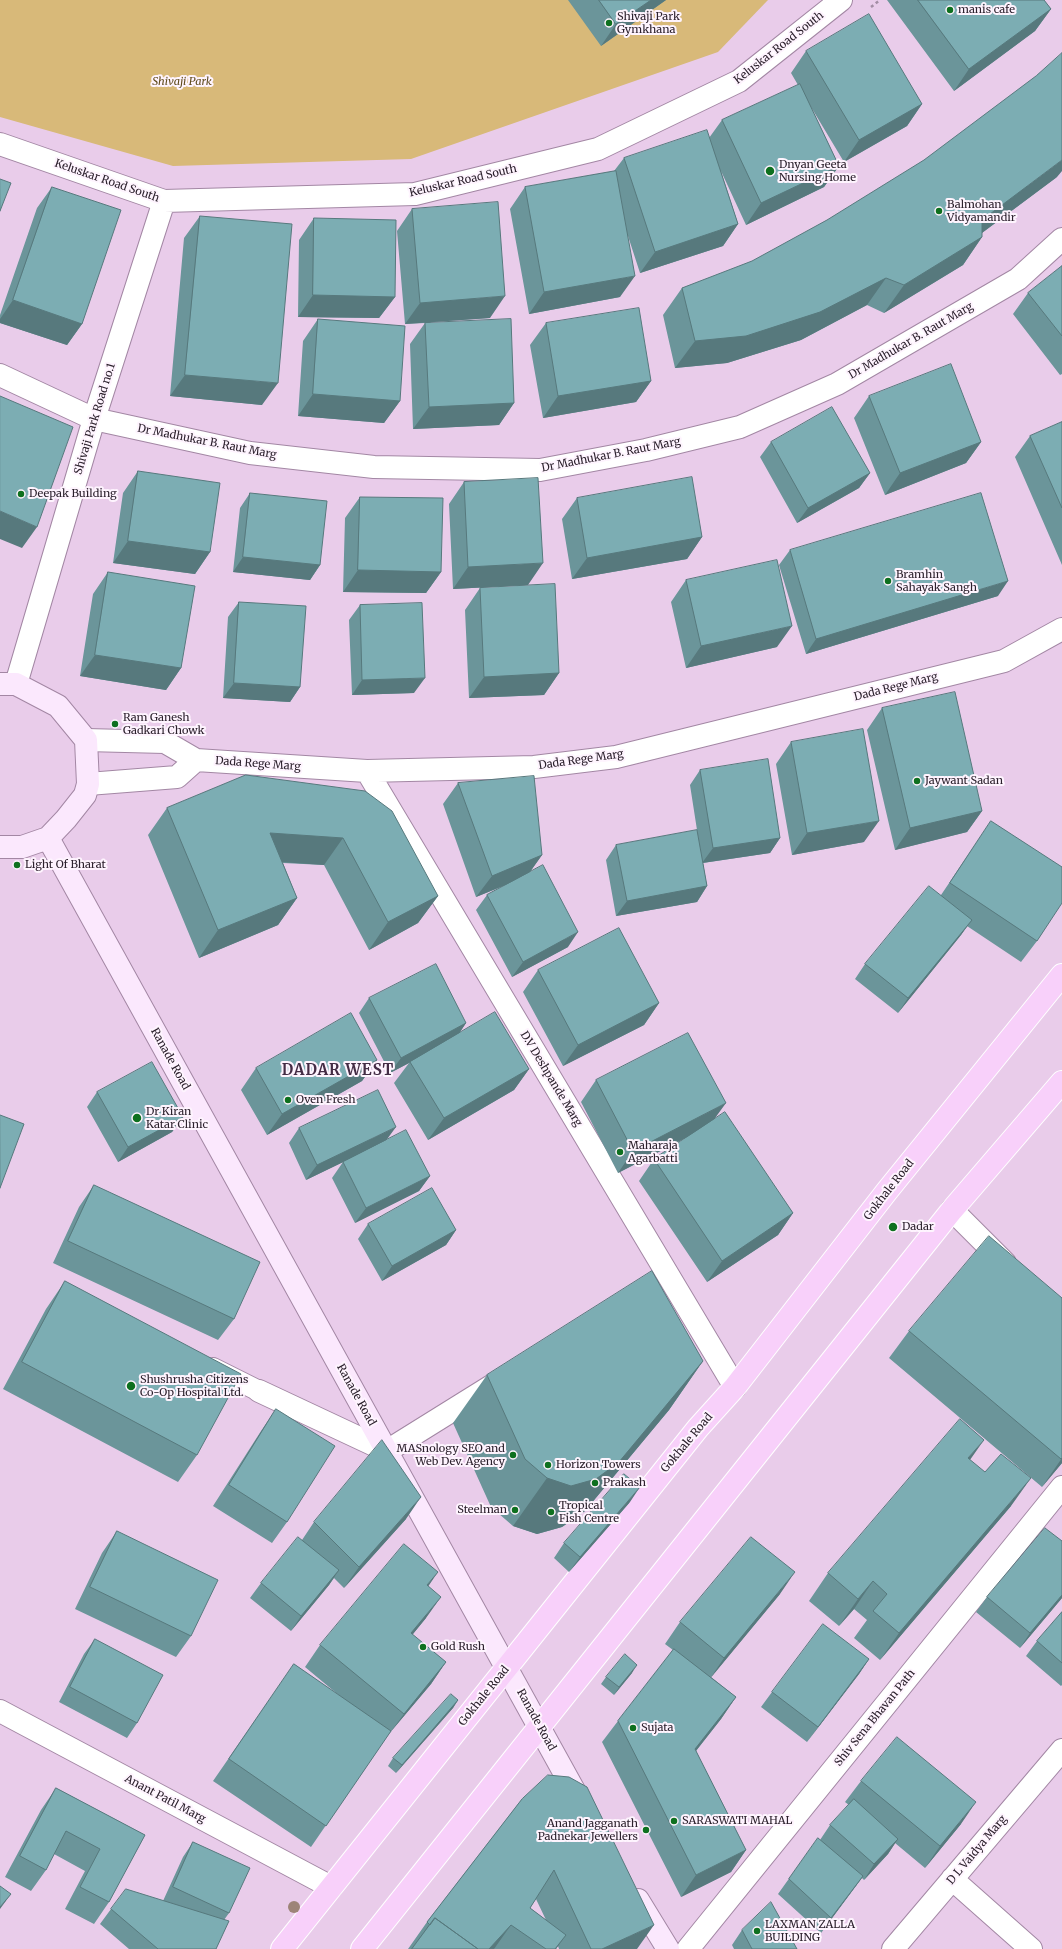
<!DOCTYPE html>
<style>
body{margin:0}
canvas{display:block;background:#e9ccea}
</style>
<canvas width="1062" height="1949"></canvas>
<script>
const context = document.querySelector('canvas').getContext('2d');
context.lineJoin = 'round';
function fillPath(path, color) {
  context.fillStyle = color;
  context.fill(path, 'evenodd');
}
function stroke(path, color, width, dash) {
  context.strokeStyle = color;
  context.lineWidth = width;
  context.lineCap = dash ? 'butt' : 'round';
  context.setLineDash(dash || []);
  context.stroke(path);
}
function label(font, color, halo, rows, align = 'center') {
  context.font = font + ' Merriweather,serif';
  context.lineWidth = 4;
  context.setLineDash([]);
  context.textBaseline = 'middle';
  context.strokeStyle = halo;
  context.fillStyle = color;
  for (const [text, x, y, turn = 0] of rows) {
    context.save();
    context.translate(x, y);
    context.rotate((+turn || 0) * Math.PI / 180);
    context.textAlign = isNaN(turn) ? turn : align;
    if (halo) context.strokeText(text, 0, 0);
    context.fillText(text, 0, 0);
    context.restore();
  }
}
const green = new Path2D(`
 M0 0H768L718 52 411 159 173 166 0 117Z`);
const path = new Path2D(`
 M871 7 880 0`);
const lane = new Path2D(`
 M213 1368 259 1391`);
const street = new Path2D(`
 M0 144 164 201 415 194 598 149 739 81 841 0
 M0 375 94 419 250 453 374 467 540 470 646 450 740 427 837 384 1018 279 1062 239
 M16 684 94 419 164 201
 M86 740 165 742 196 760
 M367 771 735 1387
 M88 784 177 777 196 760 367 771 534 767 616 757 1004 661 1062 629
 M952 1210 1005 1263
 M259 1391 387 1451 493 1385
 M0 1711 331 1887
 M952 1879 1031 1949
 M688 1949 1062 1487
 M893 1949 1062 1750`);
const secondary = new Path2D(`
 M0 684H16L58 706 86 740 88 784 85 795 66 819 48 838 22 847H0
 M48 838 581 1803
 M638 1900 668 1949`);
const primary = new Path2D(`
 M282 1949 698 1428 735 1387 887 1191 1062 975
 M362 1949 952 1210 1062 1082`);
const trees = [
 [294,1907]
];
const wall = new Path2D(`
 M568 0H666L601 46Z
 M887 0H1044L1051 9 1035 31 954 91Z
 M806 51 922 104 907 126 844 162 811 107 839 166 824 187 746 225 721 171 738 224 723 246 640 273 628 236 620 297 529 314 510 209 525 187 614 171 624 158 709 138 722 120 798 85 791 73Z
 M1057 177 982 233V237L963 265 884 313 867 305 801 340 727 363 675 368 663 315 682 288Z
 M52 187 82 324 67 345 0 323V315L37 208Z
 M412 209 490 318 430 322 514 403 499 425 413 429 410 344 425 323 405 324 397 231Z
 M200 216 262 405 170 396 184 238Z
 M314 218 395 297 379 318 298 317 299 240Z
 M1062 266V374L1060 375 1013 314 1028 293Z
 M318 319 400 401 384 423 298 416 303 341Z
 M546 323 651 381 636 402 543 418 530 345Z
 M869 396 981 442 966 463 885 495 854 418Z
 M1062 422V565L1015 457 1030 436Z
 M771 442 870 473 859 488 797 523 760 457Z
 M138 471 210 552 195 574 113 563 123 493Z
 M464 482 528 585 453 589 449 504Z
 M250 493 320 565 310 580 233 572 240 508Z
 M360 497 441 572 426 593 343 592 345 518Z
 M577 498 702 537 687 559 572 579 562 519Z
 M790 550 998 596 806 654 779 565Z
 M108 572 181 668 166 690 80 676 93 594Z
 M686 580 777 647 686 668 671 602Z
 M480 588 559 673 544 695 469 698 465 610Z
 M239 602 300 687 290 702 223 698 228 617Z
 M360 605 414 693 352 695 349 620Z
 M882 708 982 811 967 832 895 850 867 730Z
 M791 742 864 842 792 855 776 764Z
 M700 770 780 838 770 853 703 863 707 886 697 902 616 916 606 860 616 845 697 830 690 785Z
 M246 775 438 896 418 923 369 950 324 865 283 863 297 898 278 925 199 958 148 835 167 808Z
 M458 783 542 855 530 872 568 947 512 977 476 910 487 895 506 885 476 897 443 804Z
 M991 821 1037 941 1021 962 967 926 961 935 898 1013 855 979 865 964 941 895Z
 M538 970 659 1003 644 1025 563 1066 523 992Z
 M369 998 466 1023 460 1032 529 1069 514 1090 428 1140 394 1083 409 1063 390 1073 359 1013Z
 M377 1060 362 1081 267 1135 241 1090 256 1068Z
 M596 1080 715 1118 793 1213 778 1235 707 1282 639 1181 654 1159 688 1137 618 1173 581 1102Z
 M97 1092 183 1117 172 1132 118 1162 87 1107Z
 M299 1128 386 1141 430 1176 419 1191 355 1223 332 1178 343 1162 349 1159 306 1180 289 1143Z
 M94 1185 234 1319 218 1340 53 1263 79 1207Z
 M368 1224 456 1230 446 1245 382 1281 358 1239Z
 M65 1281 197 1455 178 1482 3 1389 46 1309Z
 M1062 1298V1463L1042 1487 889 1358 909 1331Z
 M703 1361 669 1410 585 1511 562 1527 537 1534 513 1526 491 1507 453 1423 487 1375Z
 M276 1409 287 1522 272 1543 213 1506 261 1431Z
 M970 1460 1011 1506 880 1660 854 1638 867 1620 854 1609 839 1626 809 1601 828 1573Z
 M630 1502 569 1572 554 1558 564 1543Z
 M406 1519 344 1588 334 1578 329 1585 291 1631 250 1598 261 1583 302 1540 314 1522Z
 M117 1531 191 1636 176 1657 75 1609 102 1553Z
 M1062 1541V1598L1020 1648 976 1612 987 1597Z
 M428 1586 426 1618 412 1635 446 1662 431 1684 388 1735 311 1847 213 1781 294 1664 341 1697 305 1667 320 1645Z
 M780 1594 711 1677 736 1697 721 1719 696 1751 746 1850 731 1872 681 1897 602 1742 618 1721 673 1650 665 1644 680 1622Z
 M1062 1612V1685L1061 1686 1026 1656 1037 1641Z
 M95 1639 137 1723 127 1738 59 1702 84 1654Z
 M869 1659 859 1674 807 1742 761 1707 772 1692Z
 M632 1673 614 1695 601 1684 606 1677Z
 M458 1700 453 1708 396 1773 388 1766 393 1758Z
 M861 1781 961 1824 925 1868 895 1843 888 1854 864 1880 862 1878 821 1933 778 1894 818 1838 820 1840 830 1825 849 1805 845 1802Z
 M56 1788 145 1835 109 1902 94 1924 65 1909 85 1871 54 1854 46 1870 31 1891 5 1877 41 1810Z
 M522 1799 637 1949H559L558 1946 556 1949H408L427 1922ZM536 1899 546 1920 530 1908Z
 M193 1842 229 1913 224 1920 216 1949H129L100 1924 111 1909 163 1901 183 1857Z
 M742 1930 797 1949H734L732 1945Z`);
const shadedWall = new Path2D(`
 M651 0H666L601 46 616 24Z
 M1051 9 1035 31 954 91 969 69Z
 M922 104 907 126 844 162 859 140Z
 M1062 160V171L1057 177 963 247 982 220Z
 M839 166 824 187 746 225 761 203Z
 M738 224 723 246 640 273 655 252Z
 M982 237 963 265 884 313 904 285Z
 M635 276 620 297 529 314 544 292Z
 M886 278 867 305 801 340 727 363 675 368 695 341Z
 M313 295 395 297 379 318 298 317Z
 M505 296 490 318 405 324 420 303Z
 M13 300 82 324 67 345 0 323V319Z
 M185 375 278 383 262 405 170 396Z
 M651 381 636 402 543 418 558 396Z
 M313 394 400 401 384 423 298 416Z
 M514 403 499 425 413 429 429 407Z
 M981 442 966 463 885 495 900 473Z
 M870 473 859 488 797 523 808 508Z
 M0 511 37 527 22 548 0 539Z
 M702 537 687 559 572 579 587 558Z
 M128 541 210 552 195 574 113 563Z
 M243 557 320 565 310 580 233 572Z
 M543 563 528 585 453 589 468 567Z
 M358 570 441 572 426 593 343 592Z
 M1008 581 998 596 806 654 816 639Z
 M792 626 777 647 686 668 701 646Z
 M95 655 181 668 166 690 80 676Z
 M559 673 544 695 469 698 484 677Z
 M425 678 414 693 352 695 362 680Z
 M234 683 300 687 290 702 223 698Z
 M982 811 967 832 895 850 910 828Z
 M879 821 864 842 792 855 807 833Z
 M270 833 343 838 324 865 251 860Z
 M780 838 770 853 702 863 713 848Z
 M542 855 527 876 476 897 492 876Z
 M707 886 697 902 616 916 627 901Z
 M438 896 418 923 369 950 388 922Z
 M297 898 278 925 199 958 218 930Z
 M972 920 961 935 898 1013 908 998Z
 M578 932 568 947 512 977 523 962Z
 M659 1003 644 1025 563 1066 578 1045Z
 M466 1023 456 1038 410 1062 409 1063 390 1073 401 1058Z
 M377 1060 362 1081 267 1135 282 1114Z
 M529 1069 514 1090 428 1140 444 1118Z
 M726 1103 710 1125 618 1173 633 1151Z
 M183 1117 172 1132 118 1162 128 1147Z
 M396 1127 385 1142 306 1180 317 1165Z
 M430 1176 419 1191 355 1223 366 1208Z
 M793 1213 778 1235 707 1282 722 1261Z
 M456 1230 446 1245 382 1281 392 1266Z
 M703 1361 669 1410 585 1511 562 1527 537 1534 513 1526 547 1478Z
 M984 1440 965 1467 968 1458Z
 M1062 1458V1463L1042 1487Z
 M1031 1478 1011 1506 880 1660 899 1633Z
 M640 1487 630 1502 569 1572 580 1557Z
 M421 1497 406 1519 344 1588 359 1567Z
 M339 1570 329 1585 291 1631 301 1616Z
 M438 1572 423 1594 427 1585Z
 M795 1572 780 1594 709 1680 724 1658Z
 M873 1581 854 1609 839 1626 858 1599Z
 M1062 1595V1598L1020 1648 1030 1633Z
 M441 1597 426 1618 396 1655 411 1633Z
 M869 1659 859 1674 807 1742 818 1727Z
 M446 1662 431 1684 388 1735 404 1714Z
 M637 1665 632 1673 614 1695 619 1687Z
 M736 1697 721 1719 680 1771 695 1749Z
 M458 1700 453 1708 396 1773 402 1765Z
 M976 1802 961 1824 925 1868 940 1846Z
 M898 1839 888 1854 864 1880 874 1864Z
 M746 1850 731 1872 681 1897 696 1875Z
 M863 1876 852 1891 821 1933 831 1918Z
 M11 1894 0 1909V1910V1907Z
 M511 1925 494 1949H489Z
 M654 1925 637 1949H602Z
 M566 1935 556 1949H555Z`);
const building = new Path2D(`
 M599 0H651L616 24Z
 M918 0H1044L1051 9 969 69Z
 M869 14 922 104 859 140 806 51Z
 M1062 53V160L982 220V237L904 285 886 278 820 312 746 336 695 341 682 288 752 261 827 220 924 160 1036 76Z
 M800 84 839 166 761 203 722 120Z
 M707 130 738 224 655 252 624 158Z
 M616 171 635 276 544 292 525 187Z
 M0 179 11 183 0 211Z
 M52 187 121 210 82 324 13 300Z
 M498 202 505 296 420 303 412 209Z
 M200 216 292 224 278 383 185 375Z
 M314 218 396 220 395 297 313 295Z
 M1062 266V336L1028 293Z
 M639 308 651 381 558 396 546 323Z
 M318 319 405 326 400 401 313 394Z
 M511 319 514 403 429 407 425 323Z
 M951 364 981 442 900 473 869 396Z
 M0 396 73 427 37 527 0 511Z
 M832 407 870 473 808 508 771 442Z
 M1062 422V508L1030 436Z
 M138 471 220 483 210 552 128 541Z
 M692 477 702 537 587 558 577 498Z
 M538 478 543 563 468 567 464 482Z
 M250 493 327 501 320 565 243 557Z
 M981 493 1008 581 816 639 790 550Z
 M360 497 443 498 441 572 358 570Z
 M777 560 792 626 701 646 686 580Z
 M108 572 195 586 181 668 95 655Z
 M555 584 559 673 484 677 480 588Z
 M239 602 306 606 300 687 234 683Z
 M422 603 425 678 362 680 360 605Z
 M955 692 982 811 910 828 882 708Z
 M863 729 879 821 807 833 791 742Z
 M768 759 780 838 713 848 700 770Z
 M246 775 365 791 392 811 438 896 388 922 343 838 270 833 297 898 218 930 167 808Z
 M534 776 542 855 492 876 458 783Z
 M991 821 1062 867V903L1037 941 950 883Z
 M697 830 707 886 627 901 616 845Z
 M543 865 578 932 523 962 487 895Z
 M929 886 972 920 908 998 865 964Z
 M619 928 659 1003 578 1045 538 970Z
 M436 964 466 1023 401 1058 369 998Z
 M495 1012 529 1069 444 1118 410 1062Z
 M351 1013 377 1060 282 1114 256 1068Z
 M688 1033 726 1103 633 1151 596 1080Z
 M152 1062 183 1117 128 1147 97 1092Z
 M378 1090 396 1127 317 1165 299 1128Z
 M725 1112 793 1213 722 1261 654 1159Z
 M0 1115 24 1124 0 1188Z
 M406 1130 430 1176 366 1208 343 1162Z
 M94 1185 260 1262 234 1319 68 1241Z
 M432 1188 456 1230 392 1266 368 1224Z
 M989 1236 1062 1298V1458L1061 1459 909 1331Z
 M652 1271 703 1361 619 1462 596 1479 571 1486 547 1478 525 1459 487 1375Z
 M65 1281 241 1374 197 1455 22 1362Z
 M276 1409 335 1446 287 1522 229 1485Z
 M960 1419 984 1440 968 1458 985 1472 1001 1454 1031 1478 899 1633 873 1611 887 1594 873 1581 858 1599 828 1573Z
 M382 1440 421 1497 359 1567 314 1522Z
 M624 1474 640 1487 580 1557 564 1543Z
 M1045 1528 1062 1541V1595L1030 1633 987 1597Z
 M117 1531 218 1580 191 1636 90 1587Z
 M298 1537 339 1570 301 1616 261 1583Z
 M751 1537 795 1572 724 1658 680 1622Z
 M404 1544 438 1572 427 1585 441 1597 411 1633 446 1662 404 1714 320 1645Z
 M1062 1612V1663L1037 1641Z
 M823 1624 869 1659 818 1727 772 1692Z
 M95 1639 163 1675 137 1723 70 1687Z
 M674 1649 736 1697 695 1749 746 1850 696 1875 618 1721Z
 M625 1654 637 1665 619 1687 606 1677Z
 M294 1664 391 1731 326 1826 229 1759Z
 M451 1694 458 1700 402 1765 393 1758Z
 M897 1737 976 1802 940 1846 861 1781Z
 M548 1775 569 1777 587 1787 654 1925 602 1949H591L554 1870 530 1908 566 1935 555 1949H546L511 1925 489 1949H478L435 1918 430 1925 427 1922 522 1799Z
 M56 1788 145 1835 109 1902 80 1887 100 1849 66 1831 46 1870 20 1856Z
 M854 1799 898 1839 874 1864 830 1825Z
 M818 1838 863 1876 831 1918 789 1879Z
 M193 1842 250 1868 229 1913 173 1887Z
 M0 1886 11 1894 0 1907Z
 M126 1889 229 1921 216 1949H158L111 1909Z
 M771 1902 797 1949H752L742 1930Z
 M435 1918 478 1949H412Z`);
const markers = [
 [950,10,4,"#0e701f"],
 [609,23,4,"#0e701f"],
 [770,171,5,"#0e701f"],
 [939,211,4,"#0e701f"],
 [21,494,4,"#0e701f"],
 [888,581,4,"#0e701f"],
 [115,724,4,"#0e701f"],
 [917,781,4,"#0e701f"],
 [17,865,4,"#0e701f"],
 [288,1100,4,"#0e701f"],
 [137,1118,5,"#0e701f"],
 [620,1152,4,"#0e701f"],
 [893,1227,5,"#0e701f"],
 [131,1386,5,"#0e701f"],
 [513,1455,4,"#0e701f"],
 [548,1465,4,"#0e701f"],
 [595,1483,4,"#0e701f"],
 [515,1510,4,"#0e701f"],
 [551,1512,4,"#0e701f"],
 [423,1647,4,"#0e701f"],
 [633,1728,4,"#0e701f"],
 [674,1821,4,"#0e701f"],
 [646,1830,4,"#0e701f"],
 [757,1931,4,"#0e701f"]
];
const poiNames = [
 ["manis cafe",958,10],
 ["Shivaji Park",617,17],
 ["Gymkhana",617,30],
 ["Dnyan Geeta",779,165],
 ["Nursing Home",779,178],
 ["Balmohan",947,205],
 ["Vidyamandir",947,218],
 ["Deepak Building",29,494],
 ["Bramhin",896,575],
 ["Sahayak Sangh",896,588],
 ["Ram Ganesh",123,718],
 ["Gadkari Chowk",123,731],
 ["Jaywant Sadan",925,781],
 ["Light Of Bharat",25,865],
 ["Oven Fresh",296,1100],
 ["Dr Kiran",146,1112],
 ["Katar Clinic",146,1125],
 ["Maharaja",628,1146],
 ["Agarbatti",628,1159],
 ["Dadar",902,1227],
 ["Shushrusha Citizens",140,1380],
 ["Co-Op Hospital Ltd.",140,1393],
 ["MASnology SEO and",505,1449,"right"],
 ["Web Dev. Agency",505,1462,"right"],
 ["Horizon Towers",556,1465],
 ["Prakash",603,1483],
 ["Tropical",559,1506],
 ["Fish Centre",559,1519],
 ["Steelman",507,1510,"right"],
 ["Gold Rush",431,1647],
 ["Sujata",641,1728],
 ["SARASWATI MAHAL",682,1821],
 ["Anand Jagganath",638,1824,"right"],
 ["Padnekar Jewellers",638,1837,"right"],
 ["LAXMAN ZALLA",765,1925],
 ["BUILDING",765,1938]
];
const streetNames = [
 ["Keluskar Road South",779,48,-38],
 ["Keluskar Road South",107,181,19],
 ["Keluskar Road South",463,181,-13],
 ["Dr Madhukar B. Raut Marg",911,341,-30],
 ["Shivaji Park Road no.1",95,419,-73],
 ["Dr Madhukar B. Raut Marg",207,442,11],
 ["Dr Madhukar B. Raut Marg",611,455,-11],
 ["Dada Rege Marg",896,687,-14],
 ["Dada Rege Marg",581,760,-8],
 ["Dada Rege Marg",258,764,4],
 ["Ranade Road",170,1059,61],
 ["D.V Deshpande Marg",551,1079,59],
 ["Gokhale Road",889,1190,-52],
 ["Ranade Road",356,1395,61],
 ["Gokhale Road",687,1443,-50],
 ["Gokhale Road",484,1696,-51],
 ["Shiv Sena Bhavan Path",875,1718,-51],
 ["Ranade Road",536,1720,61],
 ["Anant Patil Marg",165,1799,28],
 ["D L Vaidya Marg",977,1850,-50]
];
const parkNames = [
 ["Shivaji Park",182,82]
];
const districtNames = [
 ["DADAR WEST",338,1071]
];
fillPath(green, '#d8b979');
stroke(lane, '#a387a4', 22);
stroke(street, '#a387a4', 24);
stroke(secondary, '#a387a4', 24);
stroke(primary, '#fff', 24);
stroke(path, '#a38da4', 2.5, [3, 3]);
stroke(lane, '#fff', 20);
stroke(street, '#fff', 22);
stroke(secondary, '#fbe8fd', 22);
stroke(primary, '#f8d0fa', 22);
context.fillStyle = '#9d8478';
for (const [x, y] of trees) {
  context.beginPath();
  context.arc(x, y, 6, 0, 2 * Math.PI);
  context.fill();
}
fillPath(wall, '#6b959a');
fillPath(shadedWall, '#57797d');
fillPath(building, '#7cadb3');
stroke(building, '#57797d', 1);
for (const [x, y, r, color] of markers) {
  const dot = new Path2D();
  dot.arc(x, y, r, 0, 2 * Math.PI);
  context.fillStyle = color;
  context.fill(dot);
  stroke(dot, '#fef4fe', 1.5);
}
label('11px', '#2c212d', '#fef4fe', poiNames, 'left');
label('11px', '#2c212d', '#fef4fe', streetNames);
label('italic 11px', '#5e491a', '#fef4fe', parkNames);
context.letterSpacing = '1px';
label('bold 15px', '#442c45', '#fef4fe', districtNames);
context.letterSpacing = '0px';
</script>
